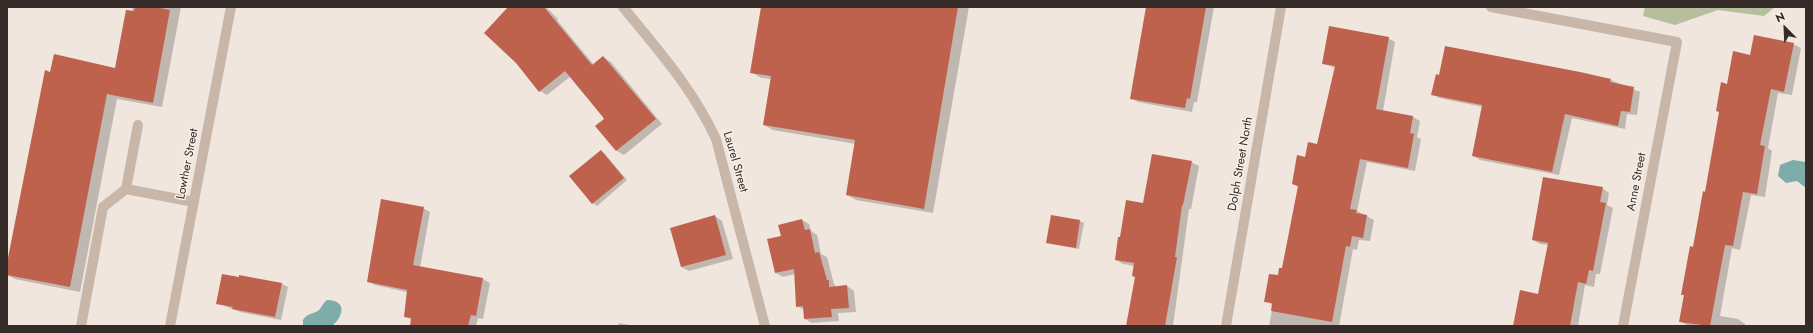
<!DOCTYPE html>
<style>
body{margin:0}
#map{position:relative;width:1813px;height:333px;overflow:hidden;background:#f0e6dd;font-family:Jost,sans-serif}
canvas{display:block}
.frame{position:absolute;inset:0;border:8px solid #352c29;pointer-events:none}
.north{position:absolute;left:1765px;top:8px;width:40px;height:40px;-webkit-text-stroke:3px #f8f0e9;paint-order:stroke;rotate:336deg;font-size:11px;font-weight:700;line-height:16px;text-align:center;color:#352c29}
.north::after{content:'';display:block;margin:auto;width:14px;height:18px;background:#352c29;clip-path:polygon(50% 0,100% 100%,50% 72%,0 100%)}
</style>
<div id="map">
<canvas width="1813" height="333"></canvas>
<div class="frame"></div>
<div class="north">N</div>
</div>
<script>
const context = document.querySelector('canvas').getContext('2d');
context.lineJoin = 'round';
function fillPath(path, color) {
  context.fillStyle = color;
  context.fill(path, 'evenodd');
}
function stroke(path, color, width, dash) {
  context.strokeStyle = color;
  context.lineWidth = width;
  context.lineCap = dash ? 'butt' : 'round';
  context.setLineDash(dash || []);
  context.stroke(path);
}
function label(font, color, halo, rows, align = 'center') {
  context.font = font + ' Jost,sans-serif';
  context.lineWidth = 3;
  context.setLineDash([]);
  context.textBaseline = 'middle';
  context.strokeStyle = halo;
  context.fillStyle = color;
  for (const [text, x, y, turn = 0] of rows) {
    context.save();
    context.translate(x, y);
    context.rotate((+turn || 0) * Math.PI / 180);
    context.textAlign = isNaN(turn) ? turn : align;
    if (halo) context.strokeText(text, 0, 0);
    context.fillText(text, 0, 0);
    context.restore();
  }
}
const green = new Path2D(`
 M1645 7H1775L1764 16 1718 10 1675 25 1643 16Z`);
const water = new Path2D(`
 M1793 160 1806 162V188L1797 181 1786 183 1778 176 1780 165Z
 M327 300C347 300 344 316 332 326H303V320C308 312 313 315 319 310 322 307 323 303 327 300Z`);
const shadow = new Path2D(`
 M133 7H181L162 107 117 99 80 292 15 279 7 275V268L51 73 116 69Z
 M510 7H546L558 19 557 20 594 65 603 57 611 62 662 124 624 155 617 151 597 126 605 119 571 76 547 95 540 91Z
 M762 7H969L933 213 856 200 847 195 856 144 773 130 764 125 772 79 761 78 751 72Z
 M1147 7H1214L1197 102H1194L1192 112 1138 102 1131 98Z
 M1388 38 1395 42 1383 111 1413 117 1420 121 1417 137 1421 139 1415 171 1367 162 1357 211 1374 220 1370 241 1359 240 1357 250 1353 249 1339 326H1269L1273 305 1265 301 1283 270 1299 187 1293 184 1306 158 1318 145 1335 68 1323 63Z
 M1793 44 1801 48 1792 95 1778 93 1768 148 1772 151 1765 197 1751 195 1740 250 1732 248 1720 316 1738 319 1745 324V326H1688L1680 321 1684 295 1682 294 1706 193 1728 85 1751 56Z
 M1580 73 1611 80 1640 92 1637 115 1627 114 1625 129 1572 118 1559 175 1480 160 1473 156 1483 107 1439 98 1433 94Z
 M601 151 605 154 627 180 597 206 593 203 570 176Z
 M1191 162 1199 166 1191 209H1189L1173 326H1127L1136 277 1135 266 1123 264 1116 260 1121 238 1144 204Z
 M1602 188 1609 193 1607 205 1613 208 1600 274H1596L1594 287 1585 285 1578 326H1515L1539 295 1549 245 1540 244 1533 240Z
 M423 208 430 212 420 268 483 279 490 283 483 319 478 318 476 326H411L412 320 405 316 407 292 375 285 368 281Z
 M715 216 722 221 733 259 689 271 681 267Z
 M1052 216 1080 221 1084 223 1079 249 1051 244 1047 242Z
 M802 220 809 224 811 231 817 235 821 254 827 257 834 284 836 287 847 286 854 291 856 312 838 313 839 321 812 323 805 319 804 310 797 306 795 274 783 277 776 273 782 237Z
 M239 278 282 284 288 287 281 320 240 312 217 303Z
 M619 323 635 326H618Z`);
const building = new Path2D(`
 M135 7H155L170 10 153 103 107 94 70 287 7 275V263L45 70 50 72 54 54 115 68 126 10 134 11Z
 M508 7H544L592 65 603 56 656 119 616 151 595 126 604 119 602 116 565 71 539 92 516 63 484 33Z
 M761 7H958L924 209 846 195 855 140 763 125 771 76 750 73Z
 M1146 7H1206L1190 99 1187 98 1185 108 1130 99Z
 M1329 26 1389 37 1376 109 1413 116 1410 133 1414 134 1408 168 1360 159 1350 209 1357 210 1356 213 1367 215 1363 238 1352 236 1350 247 1346 246 1332 322 1271 311 1272 303 1264 302 1269 274 1278 275 1279 268H1282L1298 186 1292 184 1297 155 1305 157 1308 142 1317 144 1335 66 1322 64Z
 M1754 35 1794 43 1784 92 1771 89 1760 145 1765 146 1757 194 1743 192 1733 246 1725 245 1710 326 1679 322 1684 295H1681L1690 246 1693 247 1703 191 1705 192 1719 112 1716 111 1721 82 1727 84 1733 51 1750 55Z
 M1445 46 1580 72 1611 79 1610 82 1634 87 1630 112 1621 111 1618 126 1565 114 1552 172 1472 156 1482 105 1431 95 1436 74 1439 75Z
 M601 150 624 178 592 204 569 176Z
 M1152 154 1192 161 1183 205H1182L1175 257H1177L1165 326H1126L1135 277 1132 276 1134 263 1115 260 1118 237H1120L1126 200 1143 203Z
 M1543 177 1603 187 1600 202 1606 203 1593 271 1589 270 1586 284 1578 282 1570 326H1513L1520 290 1538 294 1548 243 1532 240Z
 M381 199 424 207 413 265 483 278 476 316 471 315 468 326H410L411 318 404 317 407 290 367 282Z
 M715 215 726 255 681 267 670 228Z
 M1051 215 1080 220 1076 248 1046 243Z
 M802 219 805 230 810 229 815 253 819 252 827 280H829V287L847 285 849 308 831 309 832 317 804 319 803 306 796 307 794 269 775 273 767 239 781 236 778 225Z
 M222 274 239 277V275L282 283 275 317 232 309 233 307 216 304Z`);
const lane = new Path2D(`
 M126 189 194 202
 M81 326 103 207 126 189 138 125`);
const street = new Path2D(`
 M623 7C658 50 693 89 716 139L765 326
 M1491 7 1677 42 1623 326
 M170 326 231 7
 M1226 326 1281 7`);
const streetNames = [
 ["Laurel Street",735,162,74],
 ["Lowther Street",188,164,-79],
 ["Dolph Street North",1241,164,-80],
 ["Anne Street",1637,182,-79]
];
fillPath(green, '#b5bf9d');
fillPath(water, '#7dacab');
fillPath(shadow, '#0003');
fillPath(building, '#be624d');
stroke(lane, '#c8b6a9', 10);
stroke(street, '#c8b6a9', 10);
label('12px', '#352c29', '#f8f0e9', streetNames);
</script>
